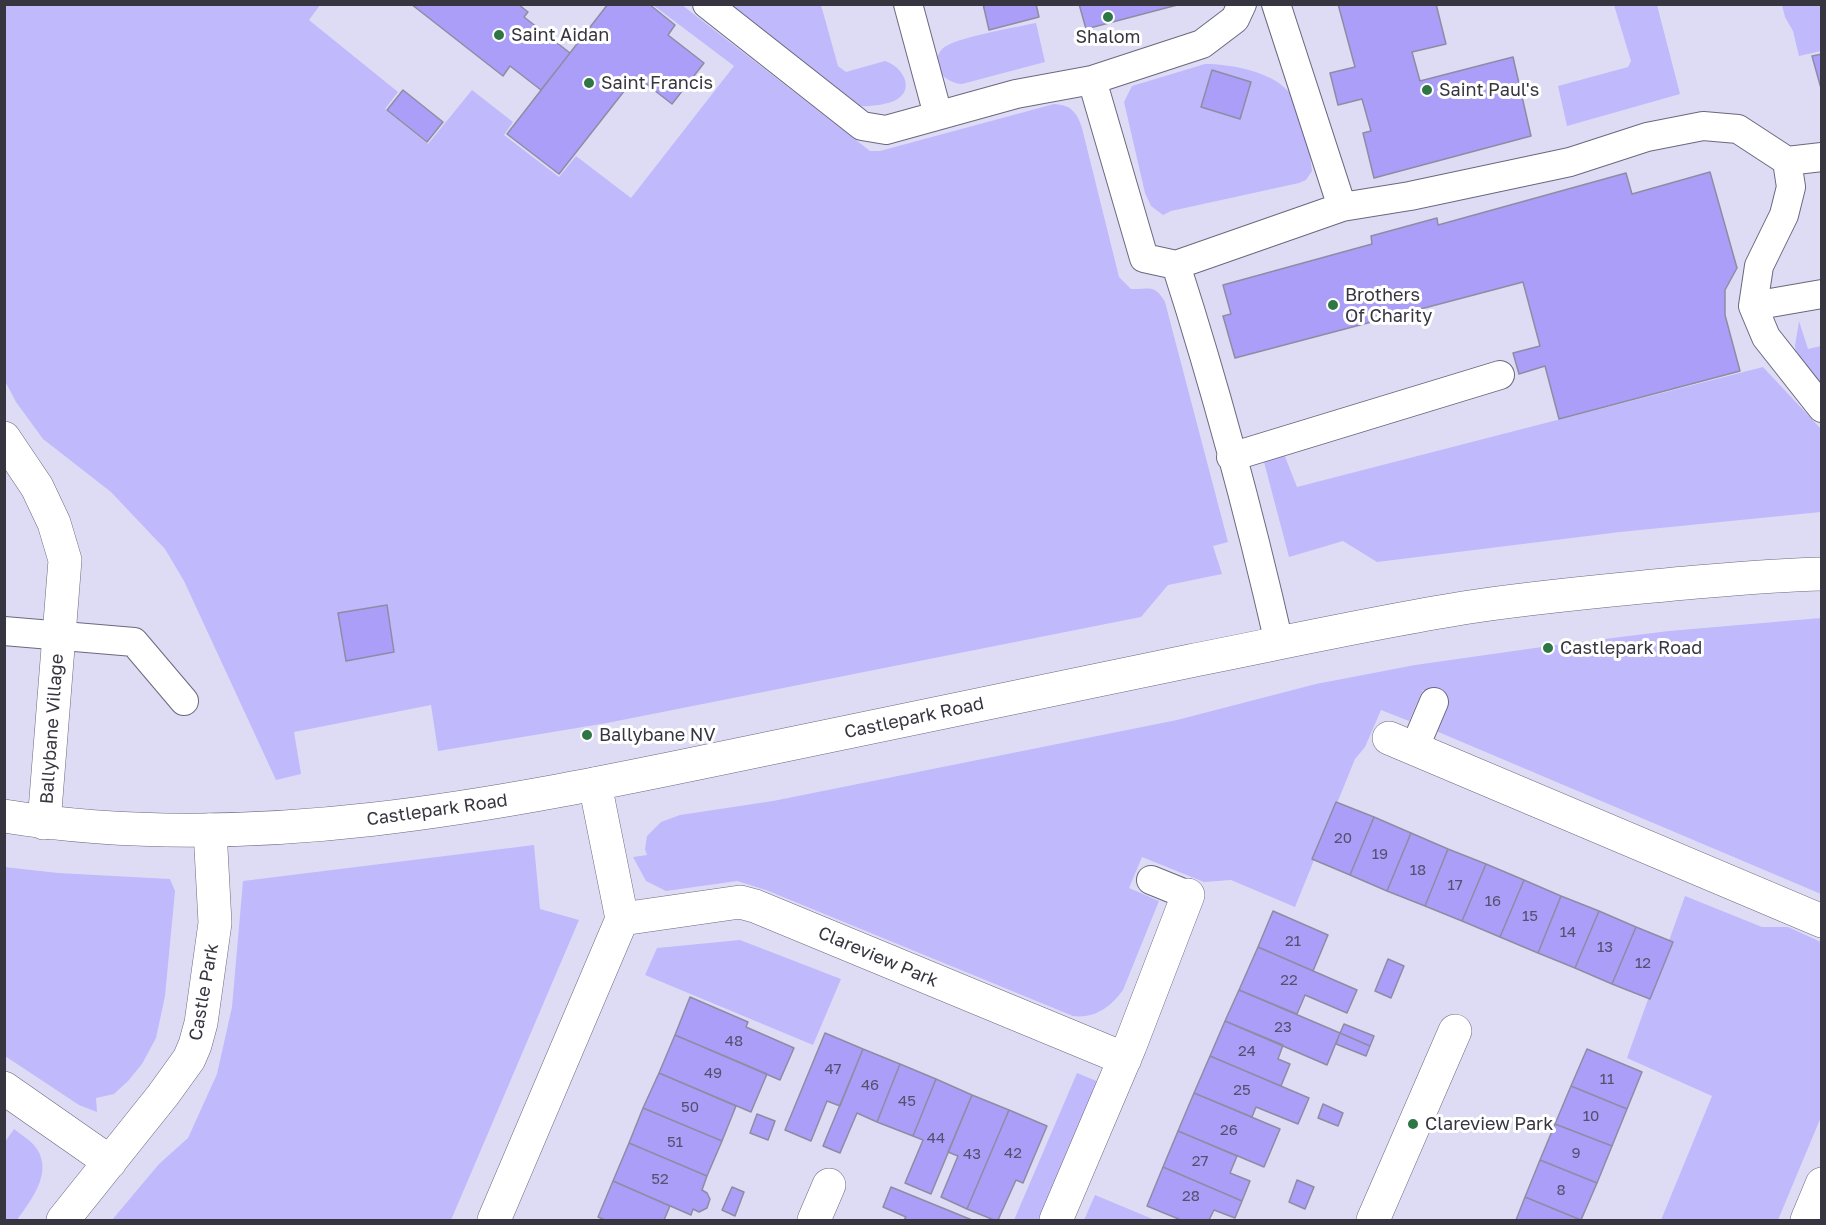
<!DOCTYPE html>
<style>
body{margin:0}
#map{position:relative;width:1826px;height:1225px;overflow:hidden;background:#dedcf5;font-family:"Golos Text",sans-serif}
canvas{display:block}
.frame{position:absolute;inset:0;border:6px solid #373640;pointer-events:none}
</style>
<div id="map">
<canvas width="1826" height="1225"></canvas>
<div class="frame"></div>
</div>
<script>
const context = document.querySelector('canvas').getContext('2d');
context.lineJoin = 'round';
function fillPath(path, color) {
  context.fillStyle = color;
  context.fill(path, 'evenodd');
}
function stroke(path, color, width, dash) {
  context.strokeStyle = color;
  context.lineWidth = width;
  context.lineCap = dash ? 'butt' : 'round';
  context.setLineDash(dash || []);
  context.stroke(path);
}
function label(font, color, halo, rows, align = 'center') {
  context.font = font + ' "Golos Text",sans-serif';
  context.lineWidth = 6;
  context.setLineDash([]);
  context.textBaseline = 'middle';
  context.strokeStyle = halo;
  context.fillStyle = color;
  for (const [text, x, y, turn = 0] of rows) {
    context.save();
    context.translate(x, y);
    context.rotate((+turn || 0) * Math.PI / 180);
    context.textAlign = isNaN(turn) ? turn : align;
    if (halo) context.strokeText(text, 0, 0);
    context.fillText(text, 0, 0);
    context.restore();
  }
}
const green = new Path2D(`
 M4 5H320L309 20 398 92 385 109 428 144 472 90 513 122 504 135 559 177 576 156 631 198 734 66 653 5H682L870 151H880L1054 104C1071 105 1077 112 1082 128L1119 277 1131 289C1149 290 1154 283 1165 302L1228 542 1213 546 1222 574 1168 585 1141 617 607 723 438 751 431 705 294 732 301 774 276 780 184 581 165 549 111 492 43 439 16 402 5 381Z
 M729 5H821L838 66 846 72 885 61C902 66 916 89 896 100 886 105 868 107 857 106Z
 M1614 5H1657L1680 94 1567 126 1558 86 1628 67 1631 61Z
 M1782 5H1821V51L1799 56 1793 31 1785 17Z
 M1036 23 1045 62 962 84C945 83 928 66 942 49 952 38 1017 27 1036 23Z
 M1205 64C1230 64 1270 71 1288 91 1300 103 1311 154 1312 171L1306 180 1299 183 1171 211 1163 215 1151 206 1145 193 1124 102 1132 86Z
 M1799 321 1808 349 1821 346V388L1797 358 1795 346Z
 M1763 367 1821 429V512L1620 532 1377 562 1343 541 1289 557 1264 462 1284 454 1297 487Z
 M1821 618V894L1436 731 1448 701 1423 690 1409 721 1381 710 1365 747 1355 759 1295 907 1231 880 1204 882 1142 857 1129 888 1159 901 1123 990C1111 1007 1094 1019 1073 1016L766 890 737 881 666 891 646 881 633 857 647 855 645 849 647 836 661 822 680 815 773 801 1177 720 1316 684 1415 665 1556 645 1669 631Z
 M534 845 540 909 579 920 451 1220H112L159 1164 188 1138 217 1074 232 1007 243 881Z
 M4 867 58 873 170 879 175 891 165 996 156 1038 142 1064 128 1081 114 1094 96 1098 97 1112 79 1105 5 1056Z
 M1685 896 1762 927H1788L1821 942V1117L1778 1220H1661L1712 1096 1627 1058Z
 M740 940 841 979 813 1045 645 975 657 948Z
 M1077 1073 1099 1082 1041 1220H1014Z
 M14 1129C20 1134 27 1138 33 1144 56 1169 32 1199 17 1220H5V1142Z
 M1095 1195 1155 1220H1084Z`);
const building = new Path2D(`
 M411 4H518L528 12 524 17 570 53 541 90 510 66 503 76Z
 M608 4H649L675 25 668 35 704 63 672 104 636 76 559 174 507 134Z
 M983 4H1036L1039 17 989 30Z
 M1079 4H1181L1086 29Z
 M1338 4H1436L1446 44 1412 52 1420 81 1513 57 1531 136 1374 178 1363 133 1371 131 1362 99 1338 105 1330 73 1355 67Z
 M1822 54V92L1812 56Z
 M1212 70 1251 82 1240 119 1201 107Z
 M403 90 443 122 427 142 387 110Z
 M1710 172 1737 268 1725 290V315L1740 371 1559 419 1545 366 1519 374 1513 353 1540 346 1523 282 1235 358 1223 316 1231 314 1223 285 1372 244 1371 236 1437 218 1438 225 1626 173 1632 194Z
 M387 605 394 652 346 661 338 613Z
 M1336 802 1374 817 1350 875 1312 859Z
 M1374 817 1411 833 1387 891 1350 875Z
 M1411 833 1448 849 1425 906 1387 891Z
 M1448 849 1486 864 1462 921 1425 906Z
 M1486 864 1524 880 1500 937 1462 921Z
 M1524 880 1561 896 1538 953 1500 937Z
 M1561 896 1599 911 1575 968 1538 953Z
 M1273 911 1328 935 1313 971 1258 947Z
 M1599 911 1636 927 1612 984 1575 968Z
 M1636 927 1673 942 1650 999 1612 984Z
 M1258 947 1357 990 1347 1013 1305 995 1297 1014 1239 990Z
 M1388 959 1404 966 1391 998 1375 991Z
 M1239 990 1340 1033 1327 1065 1225 1021Z
 M690 997 748 1022 746 1027 794 1048 780 1080 675 1035Z
 M1225 1021 1283 1045 1278 1059 1290 1064 1281 1086 1210 1056Z
 M1344 1024 1374 1036 1370 1046 1340 1033Z
 M825 1033 863 1049 840 1106 827 1101 811 1141 785 1130Z
 M1340 1033 1370 1046 1366 1056 1336 1044Z
 M675 1035 767 1074 751 1112 659 1073Z
 M863 1049 900 1064 877 1122 857 1113 840 1153 823 1146Z
 M1587 1049 1642 1072 1627 1109 1571 1086Z
 M1210 1056 1309 1098 1298 1124 1256 1107 1252 1117 1194 1093Z
 M900 1064 936 1079 913 1136 877 1122Z
 M659 1073 736 1106 722 1141 643 1108Z
 M936 1079 972 1095 931 1194 905 1183 923 1140 913 1136Z
 M1571 1086 1627 1109 1612 1146 1555 1124Z
 M1194 1093 1280 1129 1264 1167 1178 1131Z
 M972 1095 1009 1110 967 1209 941 1197 958 1156 948 1152Z
 M1323 1104 1343 1113 1338 1126 1318 1118Z
 M643 1108 722 1141 707 1176 629 1143Z
 M1009 1110 1047 1126 1023 1183 1016 1180 998 1220H994L967 1209Z
 M757 1114 775 1121 768 1140 750 1133Z
 M1555 1124 1612 1146 1597 1183 1540 1160Z
 M1178 1131 1237 1156 1230 1173 1250 1181 1242 1201 1163 1167Z
 M629 1143 707 1176 702 1190 707 1193 710 1199 707 1208 699 1212 693 1209 691 1215 613 1181Z
 M1540 1160 1597 1183 1581 1220 1525 1197Z
 M1163 1167 1242 1201 1235 1218 1214 1210 1209 1220H1181L1147 1206Z
 M1297 1180 1314 1187 1305 1209 1289 1202Z
 M613 1181 670 1206 664 1220H605L598 1217Z
 M732 1187 744 1192 735 1216 722 1210Z
 M891 1187 972 1220H904L906 1217 883 1207Z
 M1525 1197 1581 1220H1516Z`);
const lane = new Path2D(`
 M707 4 862 126 886 130 1016 94 1092 80 1144 258 1176 265C1216 389 1250 516 1279 643
 M908 4 938 115
 M1092 80 1202 44 1235 19 1242 4
 M1787 161 1822 157
 M1342 207 1410 196 1570 162 1647 137 1703 126 1738 129 1787 161 1791 187 1784 215 1759 266 1753 306 1766 337 1822 408
 M1176 265 1342 207 1276 4
 M1753 306 1822 294
 M1231 457 1500 375
 M4 631 134 642 184 701
 M1414 749 1434 702
 M1151 880 1188 895`);
const street = new Path2D(`
 M4 438 37 487 54 523 65 560 44 823
 M1389 738 1822 921
 M622 919 740 902 755 906 1125 1059
 M4 1088 110 1162
 M63 1220 163 1095 189 1059 195 1045 201 1023 215 923 210 830
 M494 1220 622 919 595 784
 M814 1220 829 1185
 M1056 1220 1130 1046 1188 895
 M1373 1220 1455 1031
 M1807 1220 1822 1184`);
const secondary = new Path2D(`
 M4 816C250 856 497 805 737 755 888 724 1039 692 1190 661 1281 643 1371 623 1463 608 1532 597 1603 591 1674 584 1723 580 1772 575 1822 574`);
const markers = [
 [1108,17,6,"#2e7745"],
 [499,35,6,"#2e7745"],
 [589,83,6,"#2e7745"],
 [1427,90,6,"#2e7745"],
 [1333,305,6,"#2e7745"],
 [1548,648,6,"#2e7745"],
 [587,735,6,"#2e7745"],
 [1413,1124,6,"#2e7745"]
];
const numberNames = [
 ["20",1343,838],
 ["19",1380,854],
 ["18",1418,870],
 ["17",1455,885],
 ["16",1493,901],
 ["15",1530,916],
 ["14",1568,932],
 ["21",1293,941],
 ["13",1605,947],
 ["12",1643,963],
 ["22",1289,980],
 ["23",1283,1027],
 ["48",734,1041],
 ["24",1247,1051],
 ["47",833,1069],
 ["49",713,1073],
 ["11",1607,1079],
 ["46",870,1085],
 ["25",1242,1090],
 ["45",907,1101],
 ["50",690,1107],
 ["10",1591,1116],
 ["26",1229,1130],
 ["44",936,1138],
 ["51",675,1142],
 ["42",1013,1153],
 ["9",1576,1153],
 ["43",972,1154],
 ["27",1200,1161],
 ["52",660,1179],
 ["8",1561,1190],
 ["28",1191,1196]
];
const poiNames = [
 ["Saint Aidan",511,35],
 ["Shalom",1108,37,"center"],
 ["Saint Francis",601,83],
 ["Saint Paul's",1439,90],
 ["Brothers",1345,295],
 ["Of Charity",1345,316],
 ["Castlepark Road",1560,648],
 ["Ballybane NV",599,735],
 ["Clareview Park",1425,1124]
];
const streetNames = [
 ["Castlepark Road",914,718,-12],
 ["Ballybane Village",52,729,-86],
 ["Castlepark Road",437,810,-8],
 ["Clareview Park",878,957,23],
 ["Castle Park",204,992,-80]
];
fillPath(green, '#c0b9fb');
fillPath(building, '#aa9ef8');
stroke(building, '#8e8ca3', 1.5);
stroke(lane, '#6a687e', 30);
stroke(street, '#6a687e', 34);
stroke(secondary, '#6a687e', 34);
stroke(lane, '#fff', 28);
stroke(street, '#fff', 33);
stroke(secondary, '#fff', 33);
for (const [x, y, r, color] of markers) {
  const dot = new Path2D();
  dot.arc(x, y, r, 0, 2 * Math.PI);
  context.fillStyle = color;
  context.fill(dot);
  stroke(dot, '#fff', 2);
}
label('15px', '#54506e', null, numberNames);
label('18px', '#373640', '#fff', poiNames, 'left');
label('18px', '#373640', '#fff', streetNames);
</script>
